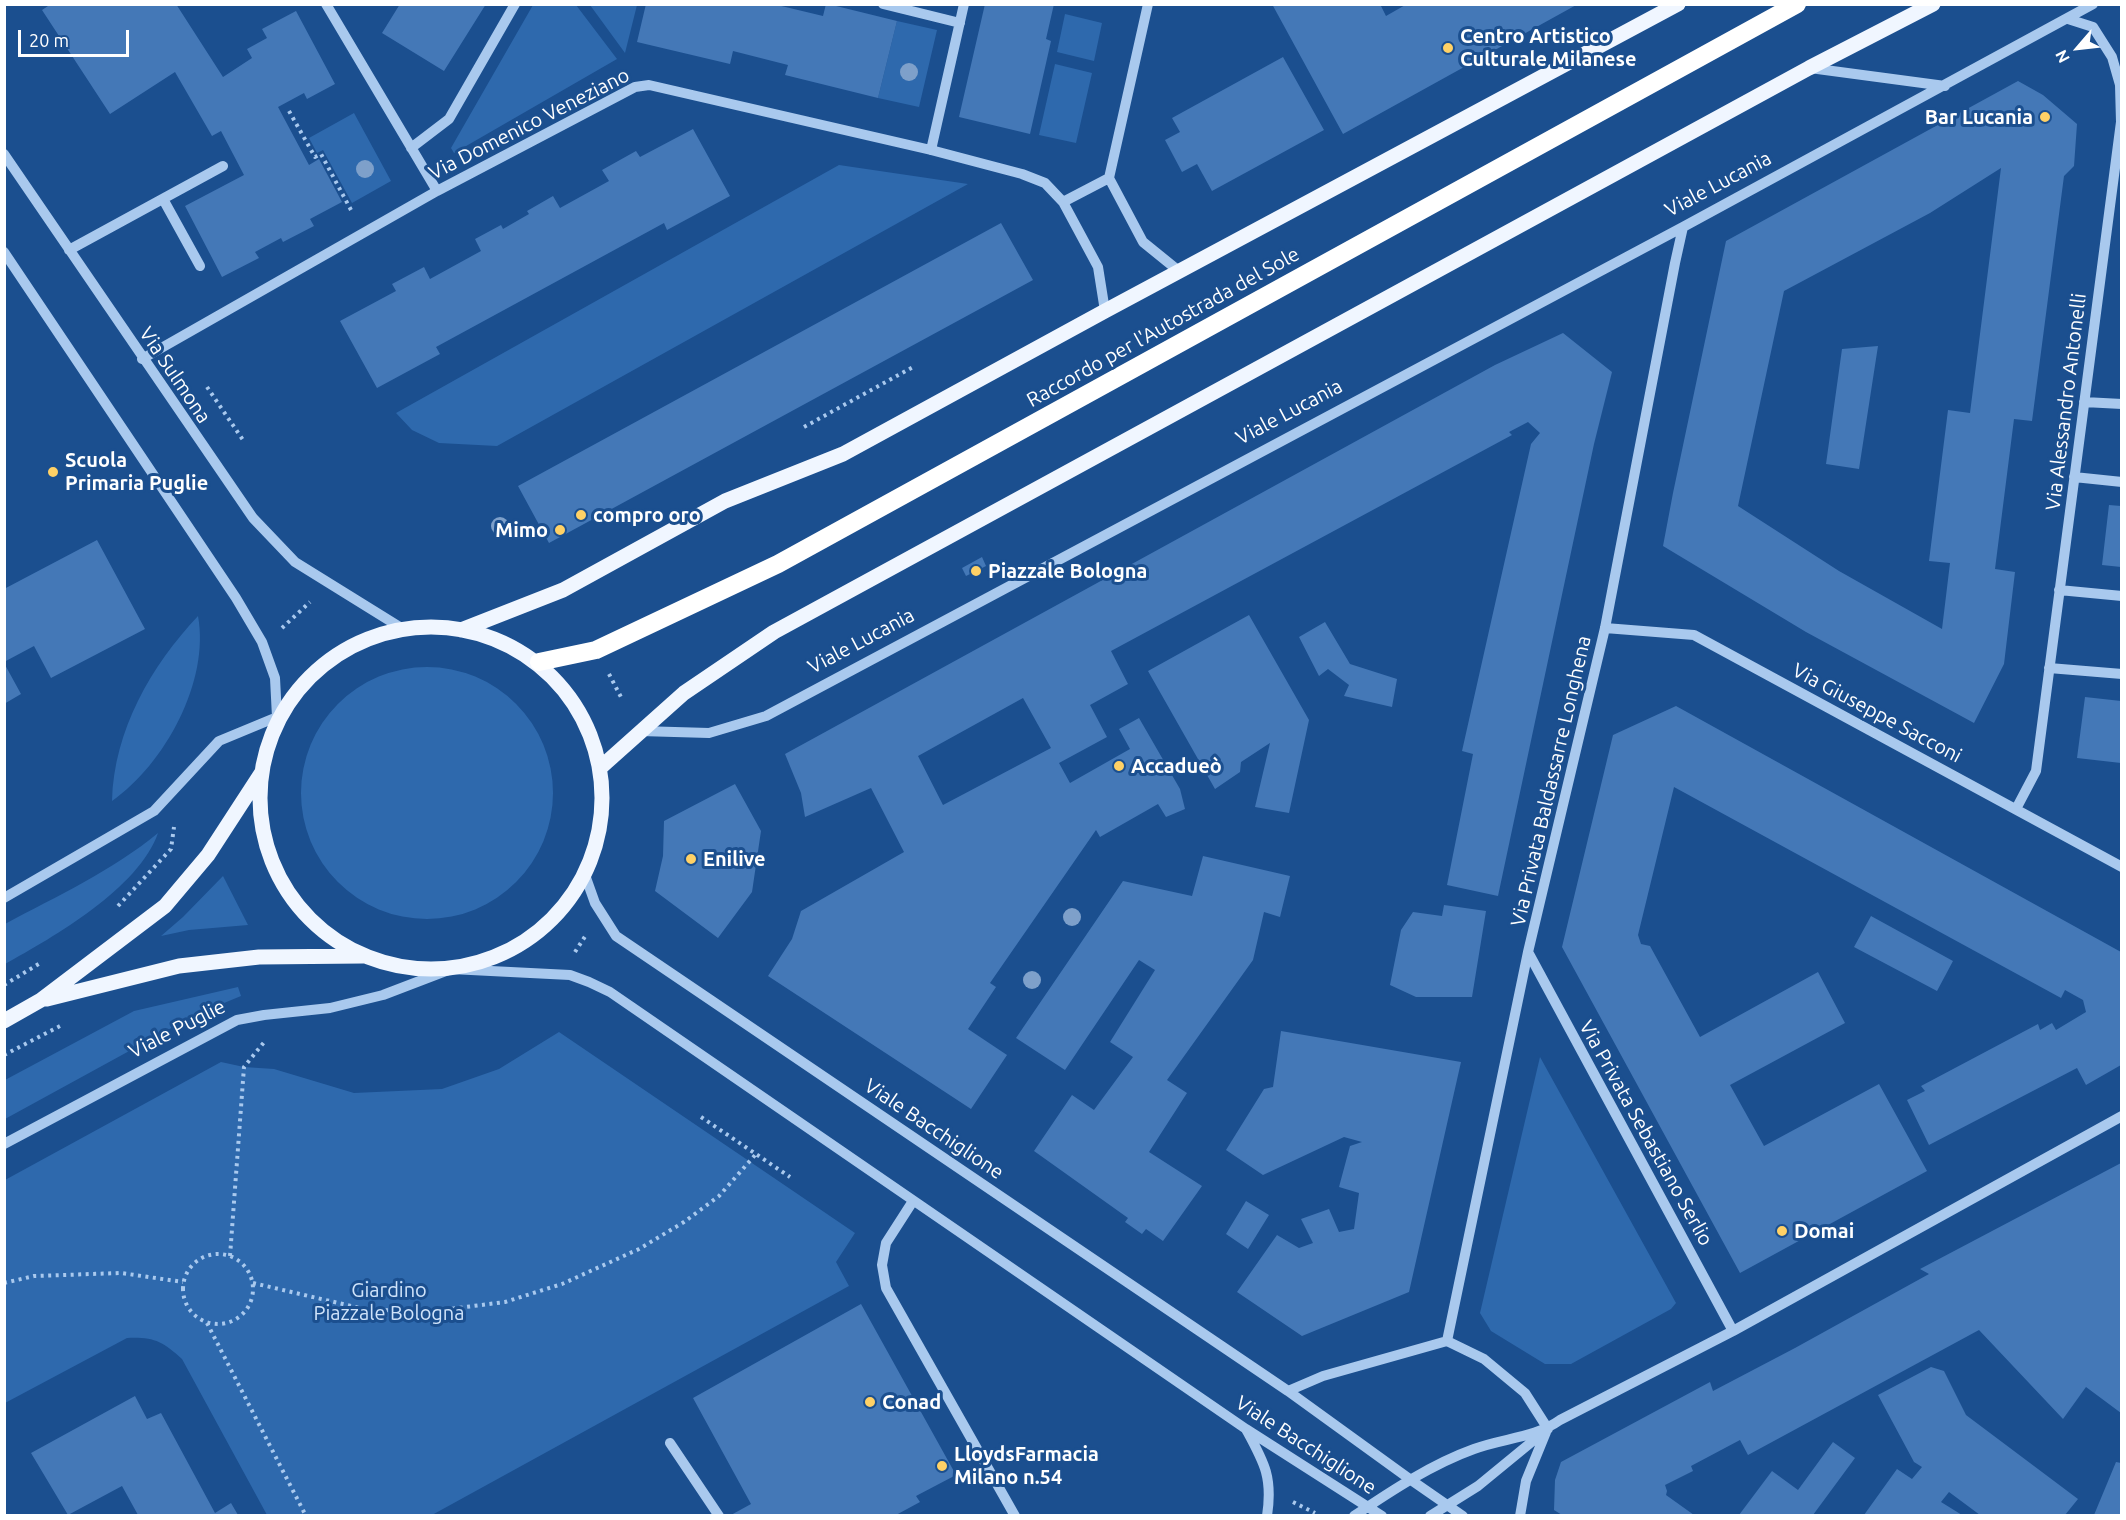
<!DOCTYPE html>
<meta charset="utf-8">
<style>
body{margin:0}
#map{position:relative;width:2126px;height:1520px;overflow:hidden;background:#1b4f8f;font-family:Ubuntu,sans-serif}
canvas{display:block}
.frame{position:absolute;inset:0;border:6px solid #fff;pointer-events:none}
.north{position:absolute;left:2048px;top:18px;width:60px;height:60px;-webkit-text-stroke:4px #1b4f8f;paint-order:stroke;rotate:242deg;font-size:16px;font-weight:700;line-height:24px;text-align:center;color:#fff}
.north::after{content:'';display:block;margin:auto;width:21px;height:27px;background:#fff;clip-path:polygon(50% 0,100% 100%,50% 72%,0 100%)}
.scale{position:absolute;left:18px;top:30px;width:111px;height:27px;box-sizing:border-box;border:3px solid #fff;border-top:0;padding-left:8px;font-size:18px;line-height:21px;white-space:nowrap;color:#fff;-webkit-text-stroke:4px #1b4f8f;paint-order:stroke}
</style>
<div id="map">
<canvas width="2126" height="1520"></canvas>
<div class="frame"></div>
<div class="north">N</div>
<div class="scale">20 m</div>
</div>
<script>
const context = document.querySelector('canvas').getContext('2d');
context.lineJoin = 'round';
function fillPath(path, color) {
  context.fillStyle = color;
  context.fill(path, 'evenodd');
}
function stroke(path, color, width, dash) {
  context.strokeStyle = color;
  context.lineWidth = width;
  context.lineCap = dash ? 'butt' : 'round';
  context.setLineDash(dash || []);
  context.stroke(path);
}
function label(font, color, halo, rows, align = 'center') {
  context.font = font + ' Ubuntu,sans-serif';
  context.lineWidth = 6;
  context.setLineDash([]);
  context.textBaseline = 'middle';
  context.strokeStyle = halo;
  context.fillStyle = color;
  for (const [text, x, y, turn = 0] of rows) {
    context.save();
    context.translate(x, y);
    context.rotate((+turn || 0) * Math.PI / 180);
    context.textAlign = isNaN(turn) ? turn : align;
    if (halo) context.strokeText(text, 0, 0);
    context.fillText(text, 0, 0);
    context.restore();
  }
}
const green = new Path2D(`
 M533 5H576L617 59 454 153 451 148Z
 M590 5H637L625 53Z
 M1065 14 1102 23 1094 61 1057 52Z
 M897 21 937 30 919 107 878 98Z
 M1055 64 1092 73 1076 143 1039 135Z
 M354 113 391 181 352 203 323 150 317 153 309 138Z
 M839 165 968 184 497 446 439 443 412 430 396 413Z
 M198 616C210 681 165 764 112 801 114 730 151 666 198 616Z
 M301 793a126 126 0 1 1 252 0a126 126 0 1 1-252 0Z
 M158 833C139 888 54 937 5 964V924C57 896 112 871 158 833Z
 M223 876 248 925 189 930 161 936 183 917Z
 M238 987 241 996 195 1015 5 1119V1080L134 1011Z
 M559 1032 855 1233 836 1262 849 1286 432 1515H267L182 1359C162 1341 154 1337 127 1338L5 1403V1180L221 1062 244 1067 274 1069 354 1093 442 1089 499 1069Z
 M1540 1057 1676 1303 1671 1309 1571 1364H1545L1491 1331 1480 1313Z`);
const building = new Path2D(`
 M51 4H176L223 77 252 58 247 49 267 38 262 29 296 11 335 84 307 99 304 93 278 107 309 165 319 159 342 202 310 219 314 226 283 242 281 238 255 252 259 258 222 277 185 206 244 175 221 131 212 136 175 72 110 114 42 10Z
 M400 4H486L444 71 382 33Z
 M646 4H773L823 16 826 4H828L897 21 878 98 785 75 788 65 733 51 730 64 637 42Z
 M985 4H1054L1046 39 1051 41 1030 134 959 117Z
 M1272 4H1380L1386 16 1407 4H1578L1343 134Z
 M1283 57 1324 130 1212 191 1197 164 1182 172 1165 140 1180 132 1172 118Z
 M2018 81 2043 95 2077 124 2074 166 2064 176 2032 421 2014 419 1995 569 2015 572 2004 664 1974 723 1806 632 1663 546 1673 493 1726 241ZM2001 168 1970 413 1948 410 1929 561 1950 563 1942 629 1839 571 1738 506 1784 291 1930 213Z
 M693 129 730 196 667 230 664 223 436 347 440 354 377 388 340 321 396 291 392 284 424 267 430 279 481 251 475 239 501 225 503 229 529 214 527 211 553 196 560 208 609 181 602 170 636 151 640 157Z
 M1001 223 1033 280 549 543 518 486Z
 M1563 333 1612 372 1594 444 1498 896 1447 885 1473 754 1462 751 1531 444 1540 433 1528 422 1509 432 1512 435 1111 651 1128 684 1090 705 1107 737 1059 763 1070 783 1130 749 1119 729 1139 718 1180 789 1185 809 1166 817 1158 804 1100 837 1096 830 990 983 996 987 968 1029 1007 1055 971 1109 768 976 792 939 801 911 904 852 871 788 805 817 801 793 785 754 1495 365ZM1023 698 1051 748 943 805 918 756Z
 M1878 346 1859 469 1826 464 1842 349Z
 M2109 505 2121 506V567L2102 565Z
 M97 540 145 629 51 678 34 646 4 662V589Z
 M982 557 986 566 966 576 962 568Z
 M1249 615 1309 720 1289 813 1255 807 1270 743 1241 762 1240 772 1215 789 1148 671Z
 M1325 622 1350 664 1397 679 1392 707 1344 696 1349 685 1328 669 1319 676 1299 637Z
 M4 663 21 694 4 704Z
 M2085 697 2121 701V763L2077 758Z
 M1676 706 2121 952V1065L2086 1085 2077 1068 1929 1145 1907 1100 1925 1091 1921 1086 2038 1024 2040 1030 2052 1023 2056 1030 2086 1012 2083 1000 2065 990 2061 998 1674 787 1638 935 1641 944 1650 946 1700 1037 1818 972 1845 1023 1730 1085 1764 1146 1879 1084 1927 1171 1740 1273 1562 947 1613 735Z
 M735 784 761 831 752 892 718 938 655 891 663 856 664 821Z
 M1203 856 1290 876 1280 917 1264 912 1253 960 1167 1080 1187 1093 1149 1152 1202 1186 1163 1241 1146 1229 1142 1234 1125 1222 1128 1218 1034 1151 1072 1095 1094 1110 1133 1057 1110 1042 1155 970 1139 960 1065 1070 1016 1038 1123 881 1192 896Z
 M1444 905 1486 911 1472 997H1416L1390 985 1401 930 1413 912 1442 916Z
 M1871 916 1953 961 1937 991 1854 947Z
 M1281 1031 1461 1062 1409 1292 1302 1336 1237 1292 1277 1235 1299 1248 1313 1243 1301 1219 1329 1209 1339 1232 1354 1229 1359 1193 1339 1187 1350 1146 1362 1142 1344 1137 1263 1175 1226 1150 1264 1089 1273 1087Z
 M2121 1163V1413L2086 1387 2063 1419 1979 1330 1748 1455 1740 1440 1691 1466 1693 1471 1665 1485 1667 1491 1666 1495 1694 1515H1562L1554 1510 1555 1480 1561 1462 1710 1382 1713 1391 1795 1348 1929 1274 1920 1269Z
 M1246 1201 1269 1215 1248 1249 1226 1234Z
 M861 1304 956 1475 916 1496 920 1502 896 1515H731L751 1504 693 1398Z
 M1931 1367 1944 1371 1966 1415 2078 1499 2065 1515H1980L1949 1492 1941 1502 1962 1515H1864L1897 1469 1912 1479 1922 1467 1914 1462 1878 1395Z
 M135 1396 147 1419 161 1413 215 1513 231 1503 238 1515H138L122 1486 68 1515 31 1453Z
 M1833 1442 1855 1458 1813 1515H1739L1772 1471 1798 1490Z
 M2116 1462 2121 1463V1515H2094Z`);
const path = new Path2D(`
 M289 111 315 157 321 154 351 210
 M207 387 243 440
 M804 427 913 367
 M282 628 310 602
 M609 674 622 699
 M118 906 171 849 174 827
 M575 952 586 935
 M4 985 42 962
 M4 1055 62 1025
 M701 1117 790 1177
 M183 1289a35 35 0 1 1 70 0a35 35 0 1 1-70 0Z
 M230 1256 244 1067 265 1041
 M4 1283 34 1276 121 1273 183 1282
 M253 1283 364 1309 426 1312 505 1302 562 1284 639 1249 684 1222 719 1196 756 1154
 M207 1323 306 1516
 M1293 1502 1315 1513`);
const minor = new Path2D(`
 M326 4 437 191
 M883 4 960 23
 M1810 68 1945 86
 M411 148 449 119 515 4
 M931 150 964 4
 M4 154 253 518 295 562 403 629
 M1109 178 1148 4
 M1109 178 1143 242 1180 272
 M163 199 200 266
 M1063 202 1109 178
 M69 250 223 166
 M4 252 236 598 262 642 275 678 277 717 219 741 154 811 4 898
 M142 359 437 191 635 87 649 85 931 150 1022 174 1045 183 1063 202 1098 267 1105 311
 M2084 402 2122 404
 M2074 477 2122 482
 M2059 590 2122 596
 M1605 628 1694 635 2122 867
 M2049 668 2122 674
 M640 731 709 733 766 716 1683 227 2093 4
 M2016 809 2036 771 2121 122 2120 85 2112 57 2093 27 2068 19
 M585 875 595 903 616 936 1288 1391 1411 1480 1463 1516
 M1528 952 1733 1331
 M4 1144 237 1020 264 1015 330 1008 383 995 451 969 570 975 589 982 610 992 1246 1429 1382 1516
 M913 1201 886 1243 882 1265 886 1288 1015 1516
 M1447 1341 1528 952 1605 628 1675 263 1683 227
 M1288 1391 1323 1376 1447 1341 1484 1359 1525 1393 1548 1429
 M1246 1429C1264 1462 1273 1477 1267 1516
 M670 1443 719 1516
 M1354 1516C1391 1491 1432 1464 1474 1449 1503 1438 1535 1438 1560 1420L1733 1331 2122 1116
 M1430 1516 1478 1486 1545 1431
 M1520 1516 1526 1481 1546 1432`);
const major = new Path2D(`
 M260 798a171 171 0 1 1 342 0a171 171 0 1 1-342 0Z
 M461 630 563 590 725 501 843 454 1105 311 1678 4
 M600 768 684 693 774 632 1809 68 1933 4
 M47 999 179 966 259 957 363 956
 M4 1021 41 1000 165 906 208 855 262 772`);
const highway = new Path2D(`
 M539 662 596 650 778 564 1797 4`);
const trees = [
 [909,72],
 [365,169],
 [500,526],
 [1072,917],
 [1032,980]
];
const markers = [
 [1448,48,6,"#ffd166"],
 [2045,117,6,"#ffd166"],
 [53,472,6,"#ffd166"],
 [581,515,6,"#ffd166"],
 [560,530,6,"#ffd166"],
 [976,571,6,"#ffd166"],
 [1119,766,6,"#ffd166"],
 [691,859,6,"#ffd166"],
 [1782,1231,6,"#ffd166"],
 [870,1402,6,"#ffd166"],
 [942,1466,6,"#ffd166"]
];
const poiNames = [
 ["Centro Artistico",1460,36],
 ["Culturale Milanese",1460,59],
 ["Bar Lucania",2033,117,"right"],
 ["Scuola",65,460],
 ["Primaria Puglie",65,483],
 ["compro oro",593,515],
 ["Mimo",548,530,"right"],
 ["Piazzale Bologna",988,571],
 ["Accadueò",1131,766],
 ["Enilive",703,859],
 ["Domai",1794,1231],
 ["Conad",882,1402],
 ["LloydsFarmacia",954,1454],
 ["Milano n.54",954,1477]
];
const streetNames = [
 ["Via Domenico Veneziano",529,124,-27],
 ["Viale Lucania",1718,184,-28],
 ["Raccordo per l'Autostrada del Sole",1163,327,-29],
 ["Via Sulmona",175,375,56],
 ["Via Alessandro Antonelli",2066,402,-83],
 ["Viale Lucania",1289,412,-28],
 ["Viale Lucania",861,641,-28],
 ["Via Giuseppe Sacconi",1877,713,28],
 ["Via Privata Baldassarre Longhena",1551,781,-77],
 ["Viale Puglie",177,1029,-27],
 ["Viale Bacchiglione",934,1129,34],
 ["Via Privata Sebastiano Serlio",1646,1133,61],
 ["Viale Bacchiglione",1306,1445,33]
];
const parkNames = [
 ["Giardino",389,1290],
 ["Piazzale Bologna",389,1313]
];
fillPath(green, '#2e69ad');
fillPath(building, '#4478b7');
stroke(path, '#a9c9ee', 4, [3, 4.5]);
stroke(minor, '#a9c9ee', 10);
stroke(major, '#f0f6ff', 15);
stroke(highway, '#fff', 18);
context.fillStyle = '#7ea0ca';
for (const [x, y] of trees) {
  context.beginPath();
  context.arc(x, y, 9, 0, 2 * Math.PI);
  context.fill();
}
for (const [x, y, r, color] of markers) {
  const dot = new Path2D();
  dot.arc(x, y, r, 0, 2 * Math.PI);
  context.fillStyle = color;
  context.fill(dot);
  stroke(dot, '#1b4f8f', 2);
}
label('bold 20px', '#fff', '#1b4f8f', poiNames, 'left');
label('20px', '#fff', '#1b4f8f', streetNames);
label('20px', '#cfe3fa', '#1b4f8f', parkNames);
</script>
